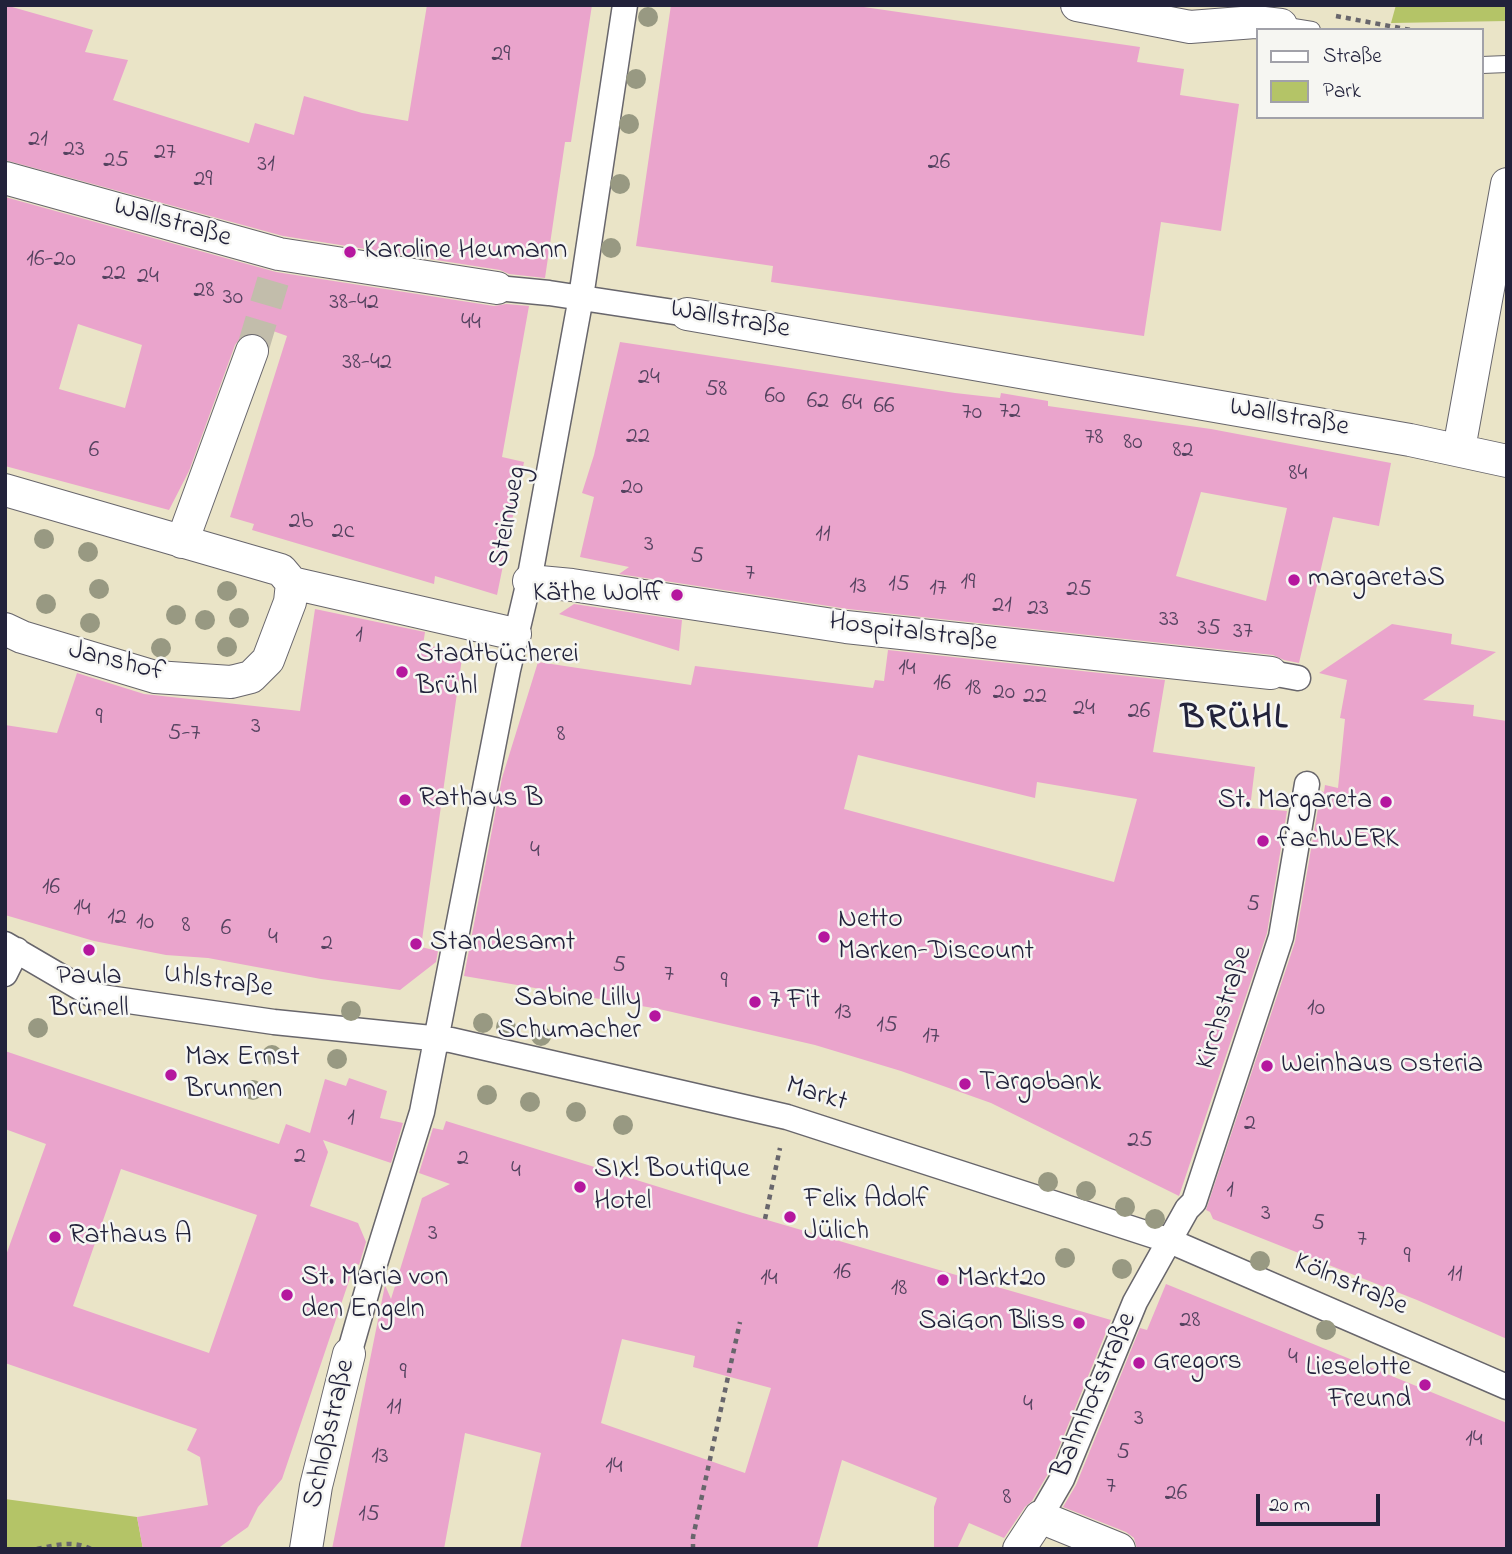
<!DOCTYPE html>
<meta charset="utf-8">
<style>
body{margin:0}
#map{position:relative;width:1512px;height:1554px;overflow:hidden;background:#eae4c7;font-family:"Indie Flower",sans-serif}
canvas{display:block}
.frame{position:absolute;inset:0;border:7px solid #22223b;pointer-events:none}
.legend{position:absolute;left:1256px;top:28px;width:228px;height:91px;box-sizing:border-box;background:#f6f6f2;border:2px solid #a1a1a9;margin:0;padding:9px 12px;list-style:none;font-size:21px;color:#22223b}
.legend li{display:flex;align-items:center;gap:14px;height:35px}
.legend b{width:35px;border:2px solid #a1a1a9}
.scale{position:absolute;left:1256px;top:1494px;width:124px;height:32px;box-sizing:border-box;border:4px solid #22223b;border-top:0;padding-left:9px;font-size:21px;line-height:24px;white-space:nowrap;color:#22223b;-webkit-text-stroke:5px #f6f6f2;paint-order:stroke}
</style>
<div id="map">
<canvas width="1512" height="1554"></canvas>
<div class="frame"></div>
<ul class="legend">
<li><b style="height:9px;background:#fff"></b>Straße</li>
<li><b style="height:19px;background:#b4c467"></b>Park</li>
</ul>
<div class="scale">20 m</div>
</div>
<script>
const context = document.querySelector('canvas').getContext('2d');
context.lineJoin = 'round';
function fillPath(path, color) {
  context.fillStyle = color;
  context.fill(path, 'evenodd');
}
function stroke(path, color, width, dash) {
  context.strokeStyle = color;
  context.lineWidth = width;
  context.lineCap = dash ? 'butt' : 'round';
  context.setLineDash(dash || []);
  context.stroke(path);
}
function label(font, color, halo, rows, align = 'center') {
  context.font = font + ' "Indie Flower",sans-serif';
  context.lineWidth = 5;
  context.setLineDash([]);
  context.textBaseline = 'middle';
  context.strokeStyle = halo;
  context.fillStyle = color;
  for (const [text, x, y, turn = 0] of rows) {
    context.save();
    context.translate(x, y);
    context.rotate((+turn || 0) * Math.PI / 180);
    context.textAlign = isNaN(turn) ? turn : align;
    if (halo) context.strokeText(text, 0, 0);
    context.fillText(text, 0, 0);
    context.restore();
  }
}
const green = new Path2D(`
 M1396 5H1507V21L1391 23Z
 M5 1499 137 1517 143 1549H5Z`);
const building = new Path2D(`
 M5 5 93 30 85 52 128 60 113 100 249 143 255 123 294 135 304 96 362 113 408 121 427 5H592L571 142H565L545 278 509 274 500 270 283 236 5 160Z
 M671 5H850L1140 47 1137 62 1184 69 1180 95 1239 104 1221 231 1161 222 1144 336 771 282 773 266 636 246Z
 M5 197 276 272 494 306 506 304 529 306 502 457 524 462 497 595 435 576 434 584 252 530 254 524 230 517 287 336 259 326 256 333H248L241 337 235 345 189 471 169 510 5 466ZM78 324 142 345 125 408 59 389Z
 M620 342 955 393 1000 398 1001 393 1048 401V406L1211 429 1391 463 1379 526 1333 517 1299 663 1284 660 1273 655 848 609 619 574 629 567 580 557 594 497 582 493 594 455ZM1201 492 1287 508 1266 601 1176 576Z
 M574 604 682 620 679 651 559 614Z
 M315 609 425 632 423 645 463 651 421 947 438 951 436 962 400 990 321 979 208 958 166 955 94 941 5 915V725L57 733 77 673 144 694 300 711Z
 M1392 624 1452 634 1451 644 1496 652 1423 700 1474 705 1473 716 1507 721V1339L1417 1300 1213 1219 1210 1212 1206 1210 1295 942 1321 791 1324 792 1325 785 1338 788 1345 719 1340 718 1347 680 1319 673Z
 M888 650 1165 680 1153 752 1255 767 1250 808 1287 811 1267 933 1179 1196 991 1103 901 1071 815 1045 659 1009 464 976 502 778 538 662 691 685 695 666 873 688 875 680 884 681ZM858 755 1035 798 1037 782 1137 799 1114 882 844 809Z
 M5 1051 279 1144 286 1124 310 1133 325 1079 346 1086 349 1078 387 1091 380 1118 403 1123 391 1163 323 1140 328 1152 310 1206 358 1223 366 1242 359 1265 355 1263 282 1479 258 1507 248 1527 217 1549H143L137 1517 208 1505 200 1457 187 1450 197 1429 5 1363V1258L46 1144 5 1129ZM121 1169 257 1215 209 1353 73 1306Z
 M446 1121 743 1213 1111 1320 1049 1472 1032 1501 1025 1507 1004 1538 969 1523 957 1549H934V1507L937 1498 842 1460 817 1549H520L541 1453 465 1433 444 1549H332L385 1285 391 1299 422 1198 450 1184 419 1173 433 1128 443 1130ZM622 1339 695 1356 693 1367 771 1388 745 1473 601 1423Z
 M1166 1284 1507 1423V1549H1137L1134 1538 1126 1532 1063 1507 1076 1485 1140 1328 1147 1330Z`);
const minorTunnel = new Path2D(`
 M252 351 273 281`);
const path = new Path2D(`
 M1336 16 1411 30
 M765 1219 780 1148
 M37 1549C55 1545 74 1540 91 1549
 M693 1549V1537L740 1322`);
const service = new Path2D(`
 M1281 25 1312 30
 M1482 65 1507 64`);
const pedestrian = new Path2D(`
 M497 288 549 293 687 314
 M1271 673 1298 678
 M5 944 94 996 274 1022 451 1040 787 1117 1170 1241 1507 1387
 M5 974 17 950
 M349 1354 373 1270 422 1112 508 670 529 581 581 297 625 5
 M1040 1517 1062 1479 1135 1302 1187 1209 1194 1202 1281 937 1307 784`);
const minor = new Path2D(`
 M1077 5 1190 27 1255 22 1281 25
 M5 178 279 254 497 288
 M687 314 1410 440 1507 461
 M1459 449 1507 184
 M5 490 281 570 292 583 515 634
 M182 542 252 351
 M529 581 572 585 846 627 1271 673
 M5 629 22 637 155 677 231 682 251 677 268 660 290 602 292 583
 M306 1549 316 1486 349 1354
 M1019 1549 1040 1517 1119 1549`);
const trees = [
 [648,17],
 [636,79],
 [629,124],
 [620,184],
 [611,248],
 [44,539],
 [88,552],
 [99,589],
 [227,591],
 [46,604],
 [176,615],
 [239,618],
 [205,620],
 [90,623],
 [227,647],
 [161,648],
 [351,1011],
 [483,1023],
 [506,1027],
 [38,1028],
 [541,1036],
 [272,1055],
 [337,1059],
 [253,1090],
 [487,1095],
 [530,1102],
 [576,1112],
 [623,1125],
 [1048,1182],
 [1086,1191],
 [1125,1207],
 [1155,1219],
 [1065,1258],
 [1260,1261],
 [1122,1269],
 [1326,1330]
];
const markers = [
 [350,252,7,"#b5179e"],
 [1294,580,7,"#b5179e"],
 [677,595,7,"#b5179e"],
 [402,672,7,"#b5179e"],
 [405,800,7,"#b5179e"],
 [1386,802,7,"#b5179e"],
 [1263,841,7,"#b5179e"],
 [824,937,7,"#b5179e"],
 [416,944,7,"#b5179e"],
 [89,950,7,"#b5179e"],
 [755,1002,7,"#b5179e"],
 [655,1016,7,"#b5179e"],
 [1267,1066,7,"#b5179e"],
 [171,1075,7,"#b5179e"],
 [965,1084,7,"#b5179e"],
 [580,1187,7,"#b5179e"],
 [790,1217,7,"#b5179e"],
 [55,1237,7,"#b5179e"],
 [943,1280,7,"#b5179e"],
 [287,1295,7,"#b5179e"],
 [1079,1323,7,"#b5179e"],
 [1139,1363,7,"#b5179e"],
 [1425,1385,7,"#b5179e"]
];
const numberNames = [
 ["29",501,56],
 ["21",38,141],
 ["23",74,151],
 ["27",165,154],
 ["25",116,162],
 ["26",939,164],
 ["31",266,166],
 ["29",203,181],
 ["16-20",51,261],
 ["22",114,275],
 ["24",148,278],
 ["28",204,292],
 ["30",233,299],
 ["38-42",354,304],
 ["44",471,324],
 ["38-42",367,364],
 ["24",649,379],
 ["58",716,391],
 ["60",775,398],
 ["62",818,403],
 ["64",852,405],
 ["66",884,408],
 ["72",1010,413],
 ["70",972,414],
 ["22",638,438],
 ["78",1094,439],
 ["80",1133,444],
 ["6",94,452],
 ["82",1183,452],
 ["84",1298,475],
 ["20",632,489],
 ["2b",301,523],
 ["2c",343,533],
 ["11",823,536],
 ["3",649,546],
 ["5",697,558],
 ["7",750,575],
 ["19",968,584],
 ["15",899,586],
 ["13",858,588],
 ["17",938,590],
 ["25",1079,591],
 ["21",1002,607],
 ["23",1038,610],
 ["33",1169,621],
 ["35",1209,630],
 ["37",1243,633],
 ["1",359,637],
 ["14",907,670],
 ["16",942,685],
 ["18",973,690],
 ["20",1004,694],
 ["22",1035,698],
 ["24",1084,710],
 ["26",1139,713],
 ["9",99,719],
 ["3",256,728],
 ["5-7",184,735],
 ["8",561,736],
 ["4",535,852],
 ["16",51,889],
 ["5",1253,906],
 ["14",82,910],
 ["12",117,919],
 ["10",145,924],
 ["8",186,927],
 ["6",226,930],
 ["4",273,939],
 ["2",327,945],
 ["5",619,967],
 ["7",669,976],
 ["9",724,983],
 ["10",1316,1010],
 ["13",843,1014],
 ["15",887,1027],
 ["17",931,1038],
 ["1",351,1120],
 ["2",1250,1125],
 ["25",1140,1142],
 ["2",300,1158],
 ["2",463,1160],
 ["4",516,1172],
 ["1",1230,1192],
 ["3",1266,1215],
 ["5",1318,1225],
 ["3",433,1235],
 ["7",1362,1241],
 ["9",1407,1258],
 ["16",842,1274],
 ["11",1455,1276],
 ["14",769,1280],
 ["18",899,1290],
 ["28",1190,1322],
 ["4",1293,1359],
 ["9",403,1374],
 ["4",1028,1406],
 ["11",394,1409],
 ["3",1139,1420],
 ["14",1474,1441],
 ["5",1123,1454],
 ["13",380,1458],
 ["14",614,1468],
 ["7",1111,1488],
 ["26",1176,1495],
 ["8",1007,1499],
 ["15",369,1516]
];
const streetNames = [
 ["Wallstraße",172,224,16],
 ["Wallstraße",730,321,10],
 ["Wallstraße",1289,419,10],
 ["Steinweg",510,517,-79],
 ["Hospitalstraße",913,634,7],
 ["Janshof",116,663,14],
 ["Uhlstraße",218,983,8],
 ["Kirchstraße",1226,1008,-72],
 ["Markt",816,1096,17],
 ["Kölnstraße",1350,1286,23],
 ["Bahnhofstraße",1096,1396,-67],
 ["Schloßstraße",331,1434,-77]
];
const poiNames = [
 ["Karoline Heumann",364,252],
 ["margaretaS",1308,580],
 ["Käthe Wolff",663,595,"right"],
 ["Stadtbücherei",416,656],
 ["Brühl",416,688],
 ["Rathaus B",419,800],
 ["St. Margareta",1372,802,"right"],
 ["fachWERK",1277,841],
 ["Netto",838,921],
 ["Marken-Discount",838,953],
 ["Standesamt",430,944],
 ["Paula",89,978,"center"],
 ["Brünell",89,1010,"center"],
 ["Sabine Lilly",641,1000,"right"],
 ["Schumacher",641,1032,"right"],
 ["7 Fit",769,1002],
 ["Max Ernst",185,1059],
 ["Brunnen",185,1091],
 ["Weinhaus Osteria",1281,1066],
 ["Targobank",979,1084],
 ["SIX! Boutique",594,1171],
 ["Hotel",594,1203],
 ["Felix Adolf",804,1201],
 ["Jülich",804,1233],
 ["Rathaus A",69,1237],
 ["St. Maria von",301,1279],
 ["den Engeln",301,1311],
 ["Markt20",957,1280],
 ["SaiGon Bliss",1065,1323,"right"],
 ["Gregors",1153,1363],
 ["Lieselotte",1411,1369,"right"],
 ["Freund",1411,1401,"right"]
];
const districtNames = [
 ["BRÜHL",1235,721]
];
fillPath(green, '#b4c467');
fillPath(building, '#eaa4cc');
stroke(minorTunnel, '#c2bdab', 32, [32, 16]);
stroke(service, '#68666c', 18);
stroke(pedestrian, '#68666c', 27);
stroke(minor, '#68666c', 34);
stroke(path, '#68666c', 4.5, [5, 5]);
stroke(service, '#fff', 16);
stroke(pedestrian, '#fff', 24);
stroke(minor, '#fff', 32);
context.fillStyle = '#989982';
for (const [x, y] of trees) {
  context.beginPath();
  context.arc(x, y, 10, 0, 2 * Math.PI);
  context.fill();
}
for (const [x, y, r, color] of markers) {
  const dot = new Path2D();
  dot.arc(x, y, r, 0, 2 * Math.PI);
  context.fillStyle = color;
  context.fill(dot);
  stroke(dot, '#f6f6f2', 2.5);
}
label('24px', '#54425f', null, numberNames);
label('28px', '#22223b', '#f6f6f2', streetNames);
label('28px', '#22223b', '#f6f6f2', poiNames, 'left');
context.letterSpacing = '2px';
label('bold 35px', '#22223b', '#f6f6f2', districtNames);
context.letterSpacing = '0px';
</script>
